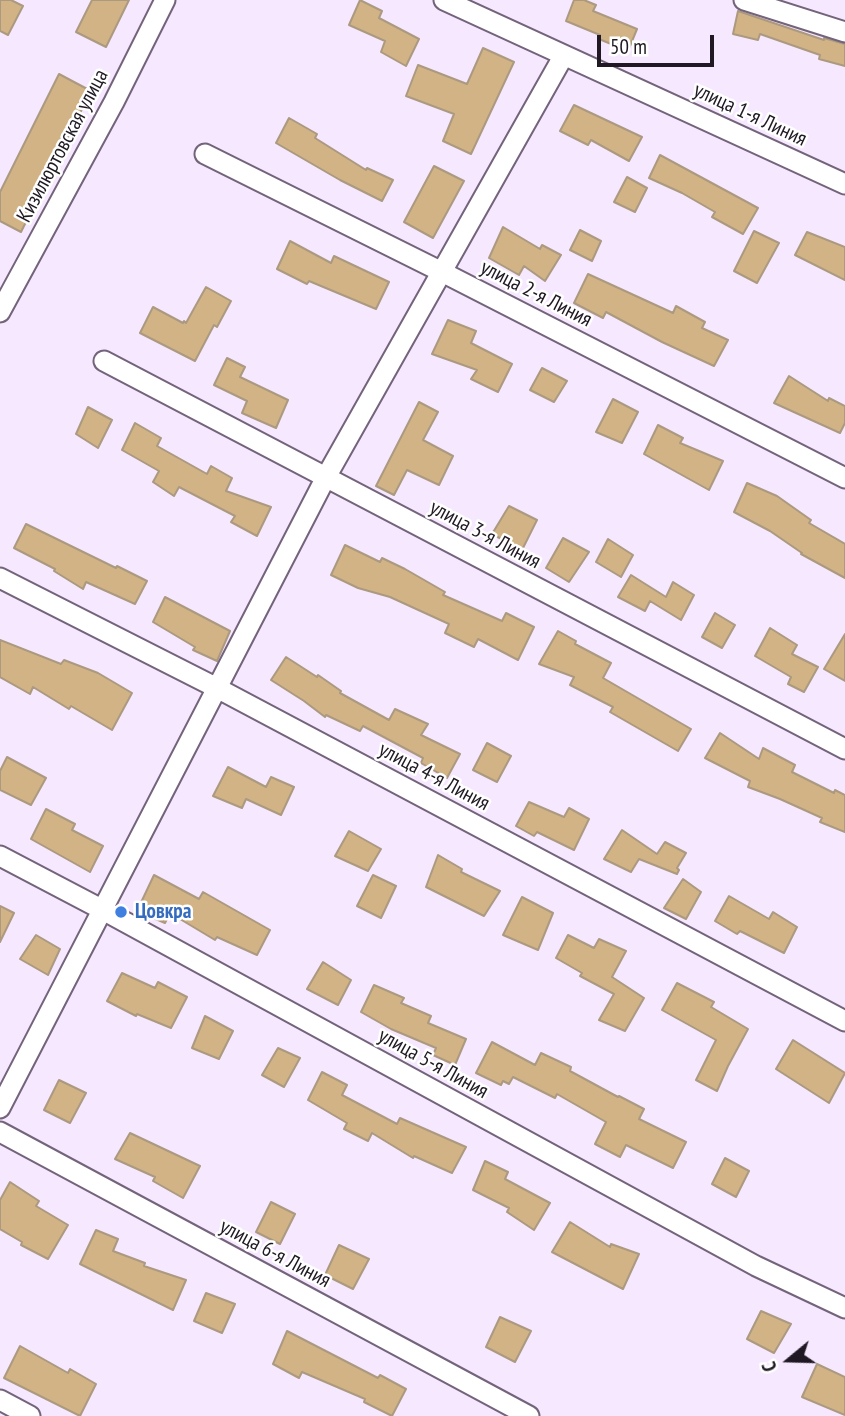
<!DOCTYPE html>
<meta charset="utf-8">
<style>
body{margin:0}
#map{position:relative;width:845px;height:1416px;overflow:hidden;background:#f6e8fe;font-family:"PT Sans Narrow",sans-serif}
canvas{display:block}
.north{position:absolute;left:754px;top:1325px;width:70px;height:70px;-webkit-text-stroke:5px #fff;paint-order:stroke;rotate:251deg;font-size:19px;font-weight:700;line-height:28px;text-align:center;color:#201923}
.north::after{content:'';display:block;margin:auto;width:24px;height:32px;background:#201923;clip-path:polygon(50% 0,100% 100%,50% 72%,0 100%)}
.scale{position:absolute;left:597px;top:35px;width:117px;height:32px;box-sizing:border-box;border:4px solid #201923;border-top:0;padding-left:9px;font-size:21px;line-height:24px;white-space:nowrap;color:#201923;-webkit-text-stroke:5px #fff;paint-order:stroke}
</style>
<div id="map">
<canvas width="845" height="1416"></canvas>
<div class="north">С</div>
<div class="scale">50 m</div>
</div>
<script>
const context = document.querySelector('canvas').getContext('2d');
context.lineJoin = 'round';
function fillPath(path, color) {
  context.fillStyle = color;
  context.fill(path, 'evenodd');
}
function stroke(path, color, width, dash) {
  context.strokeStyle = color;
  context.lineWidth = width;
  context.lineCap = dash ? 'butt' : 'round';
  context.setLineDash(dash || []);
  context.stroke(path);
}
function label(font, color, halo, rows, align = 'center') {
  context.font = font + ' "PT Sans Narrow",sans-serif';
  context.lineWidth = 5;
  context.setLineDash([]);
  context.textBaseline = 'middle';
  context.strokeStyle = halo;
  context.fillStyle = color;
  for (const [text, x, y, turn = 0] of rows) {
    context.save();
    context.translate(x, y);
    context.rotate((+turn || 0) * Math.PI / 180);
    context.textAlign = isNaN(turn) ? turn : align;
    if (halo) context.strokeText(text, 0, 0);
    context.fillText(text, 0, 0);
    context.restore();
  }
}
const building = new Path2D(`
 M0 0H11L23 6 8 35 0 31Z
 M92 0H129L106 47 76 32Z
 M360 0 382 11 379 18 419 39 406 66 381 52 385 41 349 25Z
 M574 0H584L596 5 593 11 637 29 628 51 599 39 600 35 566 21Z
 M738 11 824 40V38L845 44V66L819 59 820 55 760 34 758 40 733 34Z
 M483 48 514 62 471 154 443 141 454 114 406 96 418 65 467 84Z
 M59 74 91 91 21 232 0 221V192Z
 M574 105 642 137 629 161 591 140 588 145 560 131Z
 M289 118 317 134 315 138 366 170 367 168 393 180 382 201 340 180 276 143Z
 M660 155 758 208 743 234 712 217 715 212 682 193 649 178Z
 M434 166 464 181 433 238 404 222Z
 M627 177 647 188 635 212 614 202Z
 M503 227 540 249 542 245 561 255 545 281 524 266 519 275 489 258Z
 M580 230 601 241 592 261 570 250Z
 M754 231 779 243 757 283 734 271Z
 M807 232 845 247V280L795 255Z
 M290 241 331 263 334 256 389 282 376 309 309 281 307 284 277 269Z
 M588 274 673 313 676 306 705 322 702 328 728 340 714 366 662 342 606 312 603 318 574 303Z
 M206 287 231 301 217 327 214 325 195 361 140 333 153 307 183 323 184 321 186 323Z
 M448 320 476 331 471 343 512 364 498 392 471 379 477 370 432 354Z
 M227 358 245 367 240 377 288 400 276 428 242 413 247 401 214 385Z
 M542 368 567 381 554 402 530 390Z
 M789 376 828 401 829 398 845 406V423L840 433 774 403Z
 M613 399 638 412 622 443 596 432Z
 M419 402 438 412 423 440 453 456 439 485 407 470 394 495 376 486Z
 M88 407 112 420 98 448 76 434Z
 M135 423 161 438 157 446 207 474 211 466 232 478 226 491 271 507 257 536 231 522 235 516 179 487 174 496 153 482 159 471 122 450Z
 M658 425 683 438 680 443 723 461 709 490 644 454Z
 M747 483 777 496 811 520 809 523 845 544V578L801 554 802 553 770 531 734 512Z
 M509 506 537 520 522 550 492 534Z
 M26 524 116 568 117 566 147 581 135 604 86 582 83 589 54 571 55 569 14 548Z
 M563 538 589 552 569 582 546 568Z
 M608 539 633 555 621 577 596 562Z
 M345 545 380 562 382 558 405 569 445 592 443 595 502 621 506 613 534 627 518 660 478 639 474 647 445 633 449 624 390 597 358 588 331 575Z
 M631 575 666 597 673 582 694 595 681 620 650 601 645 611 618 597Z
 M165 597 230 631 217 661 193 650 195 647 153 622Z
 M715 613 735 625 722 648 702 637Z
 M770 628 797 645 792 654 818 667 804 692 788 684 791 677 755 656Z
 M558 631 576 641 575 644 611 663 603 678 691 729 678 751 610 712 613 707 570 685 574 677 539 664Z
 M845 634V681L824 669Z
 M0 640 61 664 64 660 98 673 132 693 112 730 71 706 69 709 33 687 30 694 0 677Z
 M286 657 317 677 318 675 341 691 340 693 389 720 395 709 428 724 421 735 460 754 447 778 421 763 423 758 363 726 360 731 326 715 325 717 304 701 271 680Z
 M720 733 759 759 763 748 795 765 792 772 834 793 835 790 845 795V832L820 822 822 818 780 799 748 787 750 781 705 758Z
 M487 743 511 756 497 782 473 770Z
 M7 757 46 778 31 805 0 790V771Z
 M228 767 266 787 271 777 294 787 281 815 246 799 242 808 213 796Z
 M529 802 564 817 569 808 589 819 574 850 537 832 534 836 516 826Z
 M46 809 75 824 72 830 103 846 90 872 31 839Z
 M622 830 657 854 665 842 686 853 677 868 679 870 677 874 639 859 631 872 604 859Z
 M349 831 381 849 368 871 335 856Z
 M438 855 462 869 461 872 500 891 484 916 426 887Z
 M154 875 199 899 203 892 270 930 257 955 217 937 215 940 170 913 165 923 137 911Z
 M373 875 396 886 381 918 357 906Z
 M683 879 701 892 686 919 664 908Z
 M729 896 769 919 773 912 797 927 784 953 740 931 737 934 715 921Z
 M522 897 553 913 538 950 503 935Z
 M0 906 14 913 0 942Z
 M36 935 60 949 48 975 20 959Z
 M568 935 594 948 599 939 626 951 612 977 644 998 625 1031 599 1020 614 994 580 976 582 973 556 958Z
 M323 962 351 980 338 1005 307 989Z
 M122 973 155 988 158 982 187 997 171 1028 137 1014 136 1016 107 1001Z
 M677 983 714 1002 711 1007 748 1029 728 1066 717 1091 696 1080 716 1040 662 1010Z
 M374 985 404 998 401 1003 431 1016 428 1023 466 1039 455 1065 433 1055 436 1048 391 1029 361 1012Z
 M205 1016 233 1031 219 1059 192 1048Z
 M793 1040 845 1073 829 1103 776 1069Z
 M492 1042 535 1065 541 1053 571 1067 570 1071 618 1097 619 1096 644 1109 639 1119 686 1142 673 1168 626 1145 620 1157 595 1144 606 1122 557 1094 555 1098 513 1077 509 1084 503 1081 501 1085 476 1073Z
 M278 1048 300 1058 284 1087 262 1075Z
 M322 1072 347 1085 342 1095 397 1124 400 1118 466 1147 452 1173 414 1156 413 1158 372 1133 368 1141 344 1129 347 1123 308 1100Z
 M59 1080 86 1093 70 1123 44 1110Z
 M130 1133 200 1166 183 1198 153 1181 155 1177 115 1159Z
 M725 1158 749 1171 736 1197 712 1184Z
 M485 1161 508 1172 505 1179 550 1203 534 1230 507 1212 509 1208 473 1190Z
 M10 1182 39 1201 36 1206 68 1225 48 1259 21 1245 22 1242 0 1229V1200Z
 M271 1202 295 1214 280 1244 256 1232Z
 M570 1222 610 1247 611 1244 639 1254 623 1289 552 1252Z
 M96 1230 118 1239 113 1251 145 1263 144 1266 186 1280 173 1310 80 1264Z
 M339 1245 369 1259 353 1289 325 1275Z
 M206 1293 235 1304 222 1333 194 1321Z
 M761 1311 791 1324 774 1353 747 1339Z
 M500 1317 531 1331 515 1362 486 1347Z
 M287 1331 378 1378 380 1375 406 1389 392 1416 364 1402 365 1399 302 1372 299 1378 273 1364Z
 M20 1346 68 1373 70 1369 96 1384 80 1416 4 1378Z
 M817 1364 845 1377V1415L802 1397Z`);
const minor = new Path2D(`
 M444 0 845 184
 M744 0 845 32
 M205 154 442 272 845 478
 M0 312 114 102 165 0
 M104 361 845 749
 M0 578 217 688 845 1021
 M0 856 103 910 756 1266 845 1308
 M0 1108 326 477 564 55
 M0 1132 529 1416
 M0 1400 30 1416`);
const markers = [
 [121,912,7,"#3f7fe0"]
];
const streetNames = [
 ["улица 1-я Линия",750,115,25],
 ["Кизилюртовская улица",63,146,-62],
 ["улица 2-я Линия",536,294,27],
 ["улица 3-я Линия",485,535,28],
 ["улица 4-я Линия",434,777,28],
 ["улица 5-я Линия",433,1064,29],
 ["улица 6-я Линия",275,1254,28]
];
const shopNames = [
 ["Цовкра",135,912]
];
fillPath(building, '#d2b385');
stroke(building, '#ab9980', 2);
stroke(minor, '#73637b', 23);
stroke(minor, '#fff', 19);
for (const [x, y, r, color] of markers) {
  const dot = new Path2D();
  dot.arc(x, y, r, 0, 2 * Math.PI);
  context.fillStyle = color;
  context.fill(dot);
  stroke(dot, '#fff', 2.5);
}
label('21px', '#201923', '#fff', streetNames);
label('bold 21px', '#366cbe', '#fff', shopNames, 'left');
</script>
